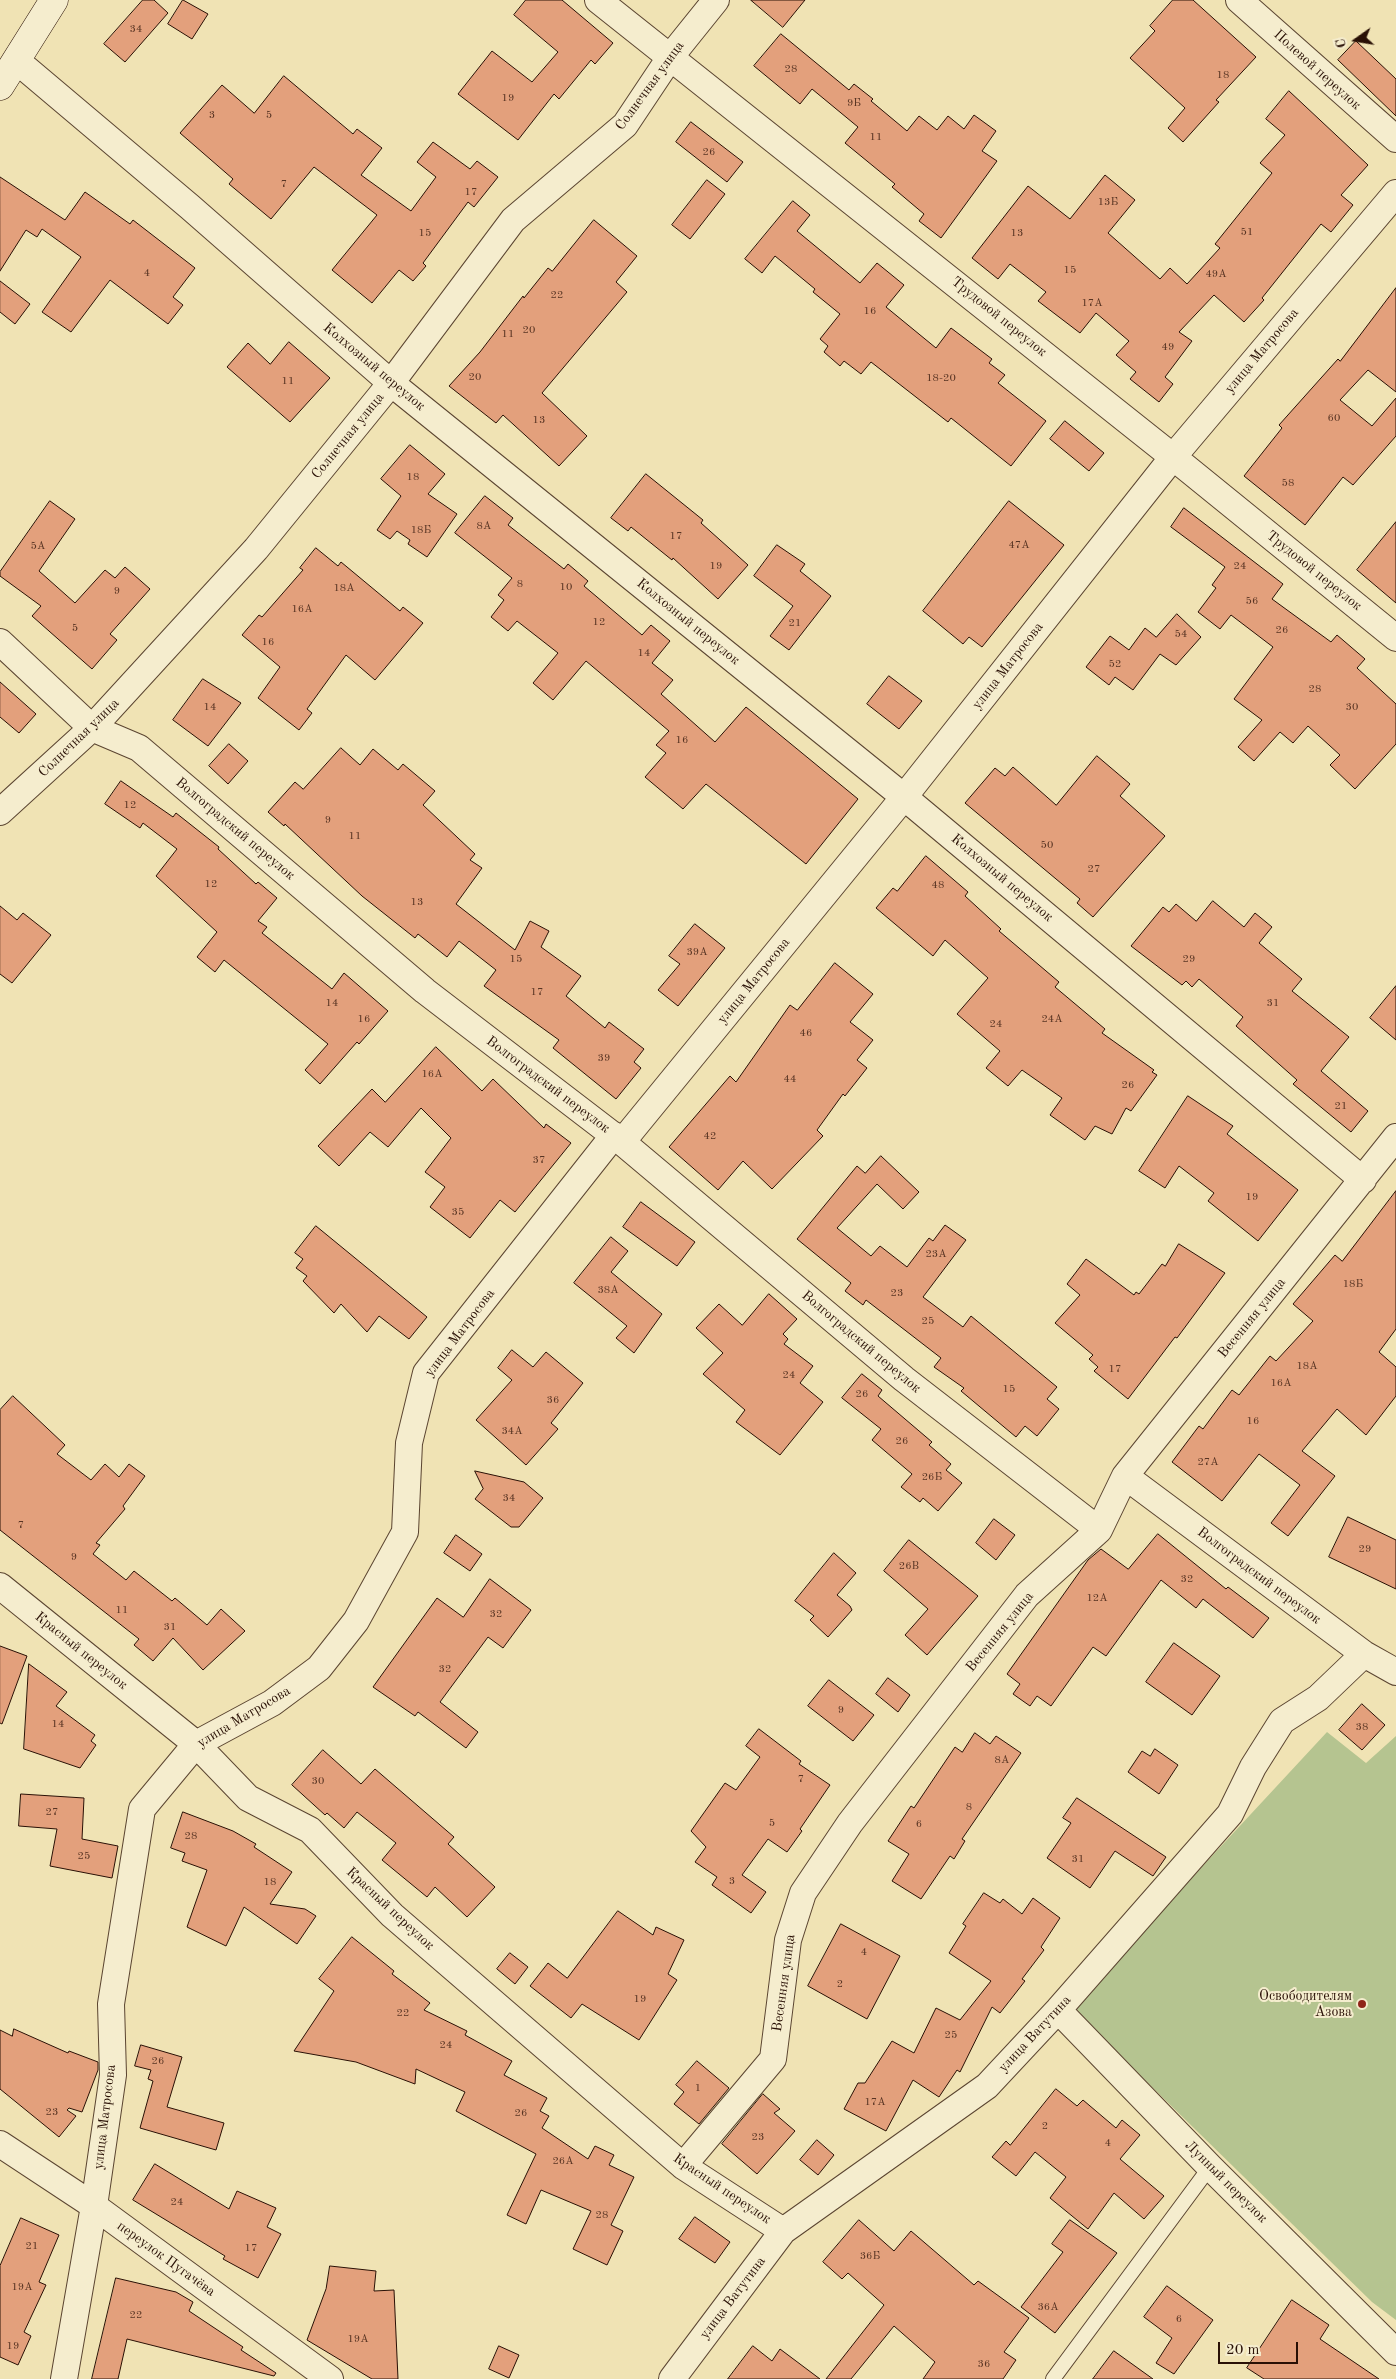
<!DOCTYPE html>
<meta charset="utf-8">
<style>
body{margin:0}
#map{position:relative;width:1396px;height:2379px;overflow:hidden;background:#f0e3b4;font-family:"Old Standard TT",serif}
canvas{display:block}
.north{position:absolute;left:1331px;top:15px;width:50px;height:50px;-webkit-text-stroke:4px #f5edce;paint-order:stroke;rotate:257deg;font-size:14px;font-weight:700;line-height:20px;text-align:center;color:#291005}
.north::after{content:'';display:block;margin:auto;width:18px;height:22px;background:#291005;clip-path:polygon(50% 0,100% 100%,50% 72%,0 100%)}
.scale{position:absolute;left:1218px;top:2342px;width:80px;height:22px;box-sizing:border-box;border:2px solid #291005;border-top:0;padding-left:6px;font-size:15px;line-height:18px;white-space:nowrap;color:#291005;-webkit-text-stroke:4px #f5edce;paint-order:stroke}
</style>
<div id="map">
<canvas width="1396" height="2379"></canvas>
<div class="north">С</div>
<div class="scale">20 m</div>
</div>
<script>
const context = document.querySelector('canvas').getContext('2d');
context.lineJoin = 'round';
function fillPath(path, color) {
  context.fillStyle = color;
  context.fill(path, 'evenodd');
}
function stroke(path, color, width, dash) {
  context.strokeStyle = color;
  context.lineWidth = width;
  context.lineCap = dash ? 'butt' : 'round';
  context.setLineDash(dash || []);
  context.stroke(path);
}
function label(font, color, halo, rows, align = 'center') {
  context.font = font + ' "Old Standard TT",serif';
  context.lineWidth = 4;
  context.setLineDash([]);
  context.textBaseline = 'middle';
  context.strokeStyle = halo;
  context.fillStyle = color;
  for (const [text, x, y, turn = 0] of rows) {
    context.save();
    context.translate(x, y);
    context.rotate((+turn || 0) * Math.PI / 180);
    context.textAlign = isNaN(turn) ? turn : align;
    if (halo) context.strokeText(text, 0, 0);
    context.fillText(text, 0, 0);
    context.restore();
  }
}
const green = new Path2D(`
 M1327 1732 1366 1763 1396 1736V2320L1372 2302 1071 2008Z`);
const building = new Path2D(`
 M143 0H154L168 13 125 62 104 44Z
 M183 0 208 14 192 39 168 24Z
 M526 0H562L613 43 595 64 591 60 559 99 554 94 518 140 458 94 492 51 532 82 558 52 514 15Z
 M751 0H805L783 27Z
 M1173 0H1193L1256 57 1216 100 1219 102 1183 142 1168 128 1185 108 1130 58 1155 31 1150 26Z
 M781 34 849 90 854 84 873 99 871 101 907 131 919 116 937 130 948 116 964 129 974 115 996 131 982 151 997 161 941 238 919 221 924 214 892 187 895 184 845 143 858 127 812 89 800 104 754 66Z
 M1356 41 1396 79V116L1338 60Z
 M284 76 353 134 357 129 382 148 361 175 411 211 436 177 417 162 433 142 470 169 477 161 498 177 474 207 468 202 423 263 426 266 413 281 399 270 372 303 332 270 377 215 314 167 271 219 229 184 233 179 180 133 222 85 254 113Z
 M1289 91 1368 165 1341 195 1353 205 1331 232 1321 224 1262 298 1264 300 1244 322 1214 295 1179 332 1192 341 1165 377 1173 384 1159 402 1130 379 1136 372 1116 355 1129 341 1096 313 1080 333 1038 301 1046 292 1010 264 998 279 972 258 1028 186 1070 219 1105 175 1135 200 1108 233 1160 279 1170 268 1187 284 1220 248 1215 244 1272 173 1260 163 1285 135 1266 119Z
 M691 122 743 162 727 182 676 142Z
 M0 177 65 220 85 192 130 224 133 220 195 268 173 297 183 305 168 324 110 280 71 332 42 312 81 257 42 229 37 237 26 230 0 271Z
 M707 180 725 194 690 239 672 225Z
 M793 201 810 215 797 231 860 283 877 263 904 285 886 307 936 348 951 328 992 359 989 363 1005 375 998 383 1046 421 1011 466 951 418 948 422 871 362 861 374 844 361 840 366 824 352 828 346 820 339 840 314 813 292 815 289 775 256 762 273 745 259Z
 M594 220 637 256 616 282 627 292 542 393 587 436 559 466 503 415 496 423 449 386 480 352 523 296 524 298 548 268 552 271Z
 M0 281 30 304 15 324 0 312Z
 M1396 288V392L1368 370 1340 400 1372 426 1396 398V436L1353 485 1343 477 1305 525 1244 476 1282 428 1279 425 1338 359 1340 361Z
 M289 342 330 378 290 422 227 367 248 343 270 364Z
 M1065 421 1104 453 1089 471 1050 439Z
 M410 445 445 474 428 494 457 514 427 557 408 544 410 540 397 531 390 539 377 530 401 496 381 479Z
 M646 474 703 520 701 523 748 565 718 599 673 558 672 560 631 527 628 531 611 518Z
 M485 496 513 518 508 525 564 569 568 564 588 581 584 586 642 635 651 625 670 641 652 663 673 680 661 694 715 742 746 707 858 799 806 864 706 784 683 809 645 777 666 753 656 745 669 731 586 661 553 700 533 683 558 653 517 621 508 631 491 617 504 600 498 595 512 578 455 533Z
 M50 501 75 519 39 571 75 603 105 570 115 578 125 567 150 589 110 634 117 640 92 669 32 616 41 606 0 576V572Z
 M1009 501 1064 545 982 647 969 637 963 644 923 611Z
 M1184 508 1283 584 1272 599 1331 642 1337 635 1365 659 1357 668 1396 704V744L1355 789 1330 765 1340 755 1308 726 1293 743 1280 732 1254 761 1238 747 1262 720 1234 699 1273 647 1231 615 1220 629 1198 612 1216 588 1212 585 1225 567 1171 527Z
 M1396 522V603L1357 570Z
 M777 545 805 564 800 571 831 596 789 650 770 636 793 606 754 576Z
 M316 548 338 566 341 562 400 611 403 607 423 623 375 680 346 655 307 709 312 713 299 730 258 698 280 667 242 635 259 615 262 617 303 570 300 568Z
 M1177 614 1201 637 1176 665 1160 654 1133 690 1115 677 1109 685 1086 667 1110 636 1129 650 1145 628 1156 637Z
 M889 676 922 701 899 729 867 704Z
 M203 679 241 703 208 746 173 720Z
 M0 682 36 714 19 733 0 717Z
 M229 744 248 761 228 784 209 766Z
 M341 748 360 765 373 749 398 770 403 764 435 791 423 805 475 854 470 860 482 868 456 904 515 950 530 921 549 931 541 947 581 976 566 996 605 1028 609 1022 644 1049 634 1062 641 1068 616 1099 553 1048 559 1040 484 986 496 970 459 941 447 957 418 934 415 938 362 896 285 824 284 826 268 812 295 782 303 789Z
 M1097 756 1130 784 1120 796 1165 836 1093 917 1077 903 1080 899 965 803 995 768 1005 776 1013 767 1056 805Z
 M121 781 173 817 176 813 219 847 218 849 256 884 258 882 277 898 258 921 267 927 262 933 332 989 344 973 388 1011 359 1044 357 1042 320 1084 305 1070 328 1044 224 960 215 972 197 957 217 932 156 876 177 849 143 823 140 828 105 804Z
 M926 856 968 892 965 896 1001 929 999 931 1059 982 1055 987 1105 1029 1102 1033 1154 1070 1152 1072 1157 1075 1131 1111 1126 1108 1112 1134 1095 1126 1085 1140 1050 1115 1062 1098 1022 1070 1008 1086 986 1068 1000 1051 957 1014 988 978 945 940 933 956 876 908 893 888 897 891Z
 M1213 901 1244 927 1255 913 1272 927 1259 943 1302 979 1292 991 1349 1037 1321 1071 1368 1111 1351 1132 1293 1084 1297 1080 1236 1026 1243 1017 1199 979 1192 987 1186 981 1182 985 1131 946 1163 907 1169 912 1176 904 1196 921Z
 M0 906 17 920 23 913 51 935 12 983 0 974Z
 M695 924 725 948 678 1006 658 990 680 964 669 956Z
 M835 963 873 994 850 1022 873 1040 857 1060 867 1068 845 1096 843 1094 817 1130 823 1136 772 1189 743 1161 718 1190 669 1147 730 1076 736 1082 790 1005 797 1010Z
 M1396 986V1040L1370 1018Z
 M436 1047 482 1091 493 1079 544 1128 546 1124 571 1143 515 1212 500 1200 470 1238 430 1207 445 1187 425 1172 451 1138 421 1108 388 1147 370 1132 339 1166 318 1146 372 1089 385 1102Z
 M1188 1096 1233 1126 1227 1134 1298 1190 1258 1241 1208 1201 1214 1193 1179 1166 1165 1188 1139 1171Z
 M881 1156 919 1192 903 1209 877 1184 837 1228 871 1256 880 1246 907 1267 929 1238 933 1241 945 1225 966 1240 923 1297 963 1327 971 1316 1057 1387 1047 1399 1059 1409 1037 1436 1025 1426 1016 1437 961 1391 964 1388 934 1367 941 1358 866 1300 863 1305 845 1291 851 1283 797 1239 857 1166 865 1173Z
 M1396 1191V1329L1379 1352 1396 1367V1396L1366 1435 1337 1409 1302 1451 1335 1476 1288 1536 1271 1523 1300 1485 1259 1454 1222 1501 1172 1462 1199 1426 1203 1429 1232 1390 1239 1395 1270 1356 1276 1361 1313 1321 1293 1304 1335 1255 1342 1261Z
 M641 1202 695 1242 677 1266 623 1227Z
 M316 1226 427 1317 409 1339 379 1316 367 1332 341 1304 334 1313 303 1281 307 1276 296 1268 303 1259 295 1253Z
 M611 1237 628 1251 611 1272 662 1314 634 1353 616 1338 627 1326 574 1283Z
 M1179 1244 1225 1273 1177 1338 1175 1337 1128 1399 1094 1371 1098 1367 1089 1359 1093 1355 1055 1323 1080 1295 1067 1284 1086 1259 1134 1295 1136 1292 1139 1294 1162 1264 1165 1266Z
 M769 1294 797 1319 783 1334 788 1339 784 1344 813 1366 800 1383 823 1402 780 1455 736 1422 745 1410 703 1374 723 1353 696 1328 719 1304 742 1325Z
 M512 1350 533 1367 546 1352 583 1383 551 1423 558 1429 526 1465 476 1420 512 1380 498 1368Z
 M862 1374 882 1390 878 1396 932 1442 929 1445 951 1464 946 1470 962 1483 938 1511 923 1498 920 1502 901 1487 912 1474 872 1440 881 1429 842 1398Z
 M13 1396 65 1445 57 1454 91 1480 105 1464 119 1477 129 1464 145 1476 123 1506 125 1509 96 1543 100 1545 93 1554 126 1580 134 1571 172 1601 175 1598 207 1625 221 1609 245 1631 203 1670 173 1638 153 1661 134 1645 139 1639 0 1530V1410Z
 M475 1471 524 1482 543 1498 519 1527H511L475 1499 483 1489Z
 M1348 1517 1396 1540V1589L1329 1557Z
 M994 1519 1015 1535 996 1560 976 1543Z
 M1158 1534 1226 1589 1228 1587 1269 1618 1253 1638 1203 1599 1196 1608 1161 1580 1106 1656 1093 1647 1051 1706 1037 1696 1030 1706 1013 1694 1020 1684 1007 1674 1088 1560 1101 1549 1128 1569Z
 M456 1535 482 1554 470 1571 444 1553Z
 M909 1540 978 1596 927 1655 905 1635 928 1609 884 1571Z
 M834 1553 856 1573 837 1595 850 1606 852 1610 828 1637 810 1620 814 1616 795 1601Z
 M490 1579 531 1610 503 1648 488 1637 440 1702 478 1732 466 1748 418 1712 415 1716 373 1687 437 1598 463 1617Z
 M1174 1643 1220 1676 1192 1715 1146 1682Z
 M0 1646 27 1656 2 1724 0 1723Z
 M29 1664 67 1692 56 1706 95 1735 91 1741 96 1745 80 1768 24 1749Z
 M888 1678 910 1695 898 1712 876 1694Z
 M829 1680 874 1715 853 1741 808 1706Z
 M1362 1704 1385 1725 1362 1750 1339 1730Z
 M759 1729 801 1761 799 1764 830 1785 800 1829 802 1831 787 1852 768 1839 742 1875 766 1892 751 1913 712 1885 717 1877 695 1862 706 1847 691 1831 725 1783 736 1790 760 1757 746 1746Z
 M975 1733 990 1744 996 1736 1021 1753 962 1839 965 1841 954 1859 950 1856 921 1899 892 1881 909 1854 888 1841 911 1806 914 1808 955 1747 962 1752Z
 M1155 1749 1178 1765 1159 1794 1128 1772 1142 1751 1150 1756Z
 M323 1750 361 1784 375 1769 454 1837 448 1844 495 1887 467 1917 435 1887 427 1897 382 1860 396 1843 357 1812 344 1828 327 1813 325 1815 292 1785Z
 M21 1794 84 1798 82 1839 118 1846 112 1878 50 1866 57 1829 19 1826Z
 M1077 1798 1166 1857 1153 1876 1115 1851 1090 1888 1047 1858 1071 1823 1063 1818Z
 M183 1812 233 1831 256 1844 254 1847 292 1872 270 1904 305 1909 316 1916 297 1944 244 1907 226 1946 187 1927 207 1870 182 1861 185 1853 171 1848Z
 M984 1893 1000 1903 1003 1899 1022 1914 1033 1898 1060 1918 1041 1947 1044 1950 1022 1979 1025 1981 1000 2013 992 2007 960 2072 957 2070 939 2097 913 2080 886 2131 844 2109 858 2083H865L892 2041 914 2053 936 2008 960 2020 991 1981 949 1953 966 1926 963 1924Z
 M618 1911 653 1935 656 1927 684 1940 668 1974 677 1980 639 2040 582 2004 571 2018 530 1986 548 1963 567 1978Z
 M841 1924 900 1956 867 2019 808 1986Z
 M352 1937 394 1971 392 1974 430 2003 424 2010 467 2031 465 2035 512 2061 504 2075 547 2098 540 2111 549 2116 542 2128 588 2159 595 2146 614 2155 609 2165 634 2177 611 2225 623 2231 607 2265 573 2249 591 2211 541 2190 526 2224 507 2215 536 2154 456 2111 465 2092 416 2069 415 2084 356 2062 294 2051 334 1991 319 1979Z
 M510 1953 528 1967 515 1984 497 1969Z
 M14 2029 68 2053 69 2051 98 2062V2070L82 2112 69 2108 67 2110 76 2116 59 2137 0 2089V2030L12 2036Z
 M141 2045 182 2057 167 2107 224 2123 216 2150 140 2128 153 2081 148 2079 151 2070 135 2066Z
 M697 2061 729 2088 699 2124 674 2104 684 2092 676 2085Z
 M1056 2089 1077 2106 1083 2100 1116 2128 1122 2120 1140 2135 1120 2159 1164 2196 1144 2219 1114 2193 1088 2229 1050 2198 1066 2177 1035 2152 1016 2176 992 2157 1006 2141 1010 2145Z
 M763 2094 780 2109 774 2113 795 2131 757 2174 722 2144Z
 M817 2140 834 2155 818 2175 800 2160Z
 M155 2164 229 2209 237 2191 276 2208 267 2227 281 2234 258 2278 223 2259 225 2256 133 2200Z
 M695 2217 730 2242 715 2263 679 2239Z
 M21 2218 59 2235 39 2282 46 2285 24 2332 31 2336 18 2365 0 2357V2266Z
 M859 2220 894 2251 911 2231 974 2285 978 2281 1029 2318 1004 2352 1016 2360 1003 2379H923L935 2362 894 2326 851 2379H826L884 2305 848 2273 842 2279 823 2262Z
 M1070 2220 1117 2253 1055 2333 1021 2307 1063 2252 1052 2244Z
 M330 2266 376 2271 374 2291 394 2290 398 2379H372L307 2340 326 2289Z
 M116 2278 176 2292 193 2302 189 2311 243 2347 241 2350 276 2373 274 2376 127 2339 118 2379H92Z
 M1167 2286 1213 2320 1174 2374 1156 2363 1172 2338 1144 2317Z
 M1292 2300 1329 2325 1320 2339 1379 2379H1264L1247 2368Z
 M499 2346 519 2355 509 2378 489 2369Z
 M753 2346 772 2361 780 2349 820 2379H728Z
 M1114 2351 1153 2379H1093Z`);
const lane = new Path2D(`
 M1053 2379 1210 2167`);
const street = new Path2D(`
 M598 0 1173 457 1396 638
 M1239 0 1396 139
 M17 61 190 207 391 383 904 797 1363 1180
 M0 642 92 728 139 748 425 991 622 1142 904 1379 1099 1530
 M0 812 92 728 256 549 391 383 513 220 625 125 671 56 716 0
 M622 1142 904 797 1173 457 1396 193
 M1125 1476 1364 1654 1396 1672
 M0 1586 196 1744 248 1798 310 1830 392 1915 683 2166 783 2231
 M1058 2010 1210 2167 1396 2352
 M0 2144 94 2206 330 2379
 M683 2166 773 2059 788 1940 803 1893 850 1823 1027 1595 1099 1530 1125 1476 1396 1137
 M64 2379 94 2206 113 2075 111 2004 142 1809 196 1744 272 1703 319 1668 356 1621 405 1532 409 1443 426 1373 614 1135
 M672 2379 783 2231 987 2086 1058 2010 1230 1814 1253 1767 1282 1721 1318 1698 1364 1654`);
const secondary = new Path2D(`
 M0 86 54 0`);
const markers = [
 [1362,2004,5,"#8f2418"]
];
const numberNames = [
 ["34",136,29],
 ["28",791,69],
 ["18",1223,75],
 ["19",508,98],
 ["9Б",854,103],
 ["3",212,115],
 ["5",269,115],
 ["11",876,137],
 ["26",709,152],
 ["7",284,184],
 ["17",471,192],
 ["13Б",1108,202],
 ["51",1247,232],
 ["15",425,233],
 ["13",1017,233],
 ["15",1070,270],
 ["4",147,273],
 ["49А",1216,274],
 ["22",557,295],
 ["17А",1092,303],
 ["16",870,311],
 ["20",529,330],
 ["11",508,334],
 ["49",1168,347],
 ["20",475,377],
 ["18-20",941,378],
 ["11",288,381],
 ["60",1334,418],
 ["13",539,420],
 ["18",413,477],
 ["58",1288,483],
 ["8А",484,526],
 ["18Б",421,530],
 ["17",676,536],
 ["47А",1019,545],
 ["5А",38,546],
 ["19",716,566],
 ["24",1240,566],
 ["8",520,584],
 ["10",566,587],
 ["18А",344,588],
 ["9",117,591],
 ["56",1252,601],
 ["16А",302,609],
 ["12",599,622],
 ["21",795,623],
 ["5",75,628],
 ["26",1282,630],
 ["54",1181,634],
 ["16",268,642],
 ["14",644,653],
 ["52",1115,664],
 ["28",1315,689],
 ["14",210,707],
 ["30",1352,707],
 ["16",682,740],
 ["12",130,805],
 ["9",328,820],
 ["11",355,836],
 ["50",1047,845],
 ["27",1094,869],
 ["12",211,884],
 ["48",938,885],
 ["13",417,902],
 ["39А",697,952],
 ["15",516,959],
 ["29",1189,959],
 ["17",537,992],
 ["14",332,1003],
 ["31",1273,1003],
 ["16",364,1019],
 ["24А",1052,1019],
 ["24",996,1024],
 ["46",806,1033],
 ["39",604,1058],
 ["16А",432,1074],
 ["44",790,1079],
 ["26",1128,1085],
 ["21",1341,1106],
 ["42",710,1136],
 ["37",539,1160],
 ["19",1252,1197],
 ["35",458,1212],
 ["23А",936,1254],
 ["18Б",1353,1284],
 ["38А",608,1290],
 ["23",897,1293],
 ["25",928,1321],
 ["18А",1307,1366],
 ["17",1115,1369],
 ["24",789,1375],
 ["16А",1281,1383],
 ["15",1009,1389],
 ["26",862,1394],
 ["36",553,1400],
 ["16",1253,1421],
 ["34А",512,1431],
 ["26",902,1441],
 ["27А",1208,1462],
 ["26Б",932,1477],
 ["34",509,1498],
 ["7",21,1525],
 ["29",1365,1549],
 ["9",74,1557],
 ["26В",909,1566],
 ["32",1187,1579],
 ["12А",1097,1598],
 ["11",122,1610],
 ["32",496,1614],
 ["31",170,1627],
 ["32",445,1669],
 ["9",841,1710],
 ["14",58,1724],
 ["38",1362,1727],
 ["8А",1002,1760],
 ["7",801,1779],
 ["30",318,1781],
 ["8",969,1807],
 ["27",52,1812],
 ["5",772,1823],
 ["6",919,1824],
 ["28",191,1836],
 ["25",84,1856],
 ["31",1078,1859],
 ["3",732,1881],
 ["18",270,1882],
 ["4",864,1952],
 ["2",840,1984],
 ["19",640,1999],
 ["22",403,2013],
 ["25",951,2035],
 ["24",446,2045],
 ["26",158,2061],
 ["1",698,2088],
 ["17А",875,2102],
 ["23",52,2112],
 ["26",521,2113],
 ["2",1045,2126],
 ["23",758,2137],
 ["4",1108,2143],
 ["26А",563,2161],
 ["24",177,2202],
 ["28",602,2215],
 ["21",32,2246],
 ["17",251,2248],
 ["36Б",870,2256],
 ["19А",22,2287],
 ["36А",1048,2307],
 ["22",136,2315],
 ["6",1179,2319],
 ["19А",358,2339],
 ["19",13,2346],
 ["36",984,2364]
];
const streetNames = [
 ["Полевой переулок",1317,70,42],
 ["Солнечная улица",650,86,-54],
 ["Трудовой переулок",999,317,39],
 ["улица Матросова",1262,351,-50],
 ["Колхозный переулок",374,367,40],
 ["Солнечная улица",348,436,-51],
 ["Трудовой переулок",1314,571,39],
 ["Колхозный переулок",688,622,39],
 ["улица Матросова",1008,666,-52],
 ["Солнечная улица",79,738,-44],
 ["Волгоградский переулок",235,829,40],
 ["Колхозный переулок",1002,878,40],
 ["улица Матросова",754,981,-51],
 ["Волгоградский переулок",548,1085,37],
 ["Весенняя улица",1252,1318,-51],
 ["улица Матросова",460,1333,-53],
 ["Волгоградский переулок",861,1342,40],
 ["Волгоградский переулок",1259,1576,37],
 ["Весенняя улица",1000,1632,-51],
 ["Красный переулок",81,1651,39],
 ["улица Матросова",244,1717,-31],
 ["Красный переулок",390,1909,43],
 ["Весенняя улица",784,1983,-82],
 ["улица Ватутина",1035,2034,-47],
 ["улица Матросова",105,2117,-83],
 ["Лунный переулок",1226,2182,45],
 ["Красный переулок",722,2189,34],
 ["переулок Пугачёва",166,2259,36],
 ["улица Ватутина",733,2298,-53]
];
const poiNames = [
 ["Освободителям",1352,1996],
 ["Азова",1352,2012]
];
fillPath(green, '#b5c490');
fillPath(building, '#e3a07c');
stroke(building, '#291005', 1);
stroke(lane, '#5b4531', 16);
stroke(street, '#5b4531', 28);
stroke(secondary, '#291005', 29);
stroke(lane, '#f5edce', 14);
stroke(street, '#f5edce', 26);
stroke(secondary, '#f5edce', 28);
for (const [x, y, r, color] of markers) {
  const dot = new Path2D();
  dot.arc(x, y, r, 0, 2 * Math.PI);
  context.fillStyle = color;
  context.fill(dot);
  stroke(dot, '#f5edce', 2);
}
label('11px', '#583423', null, numberNames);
label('14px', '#291005', '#f5edce', streetNames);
label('14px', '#291005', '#f5edce', poiNames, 'right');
</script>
